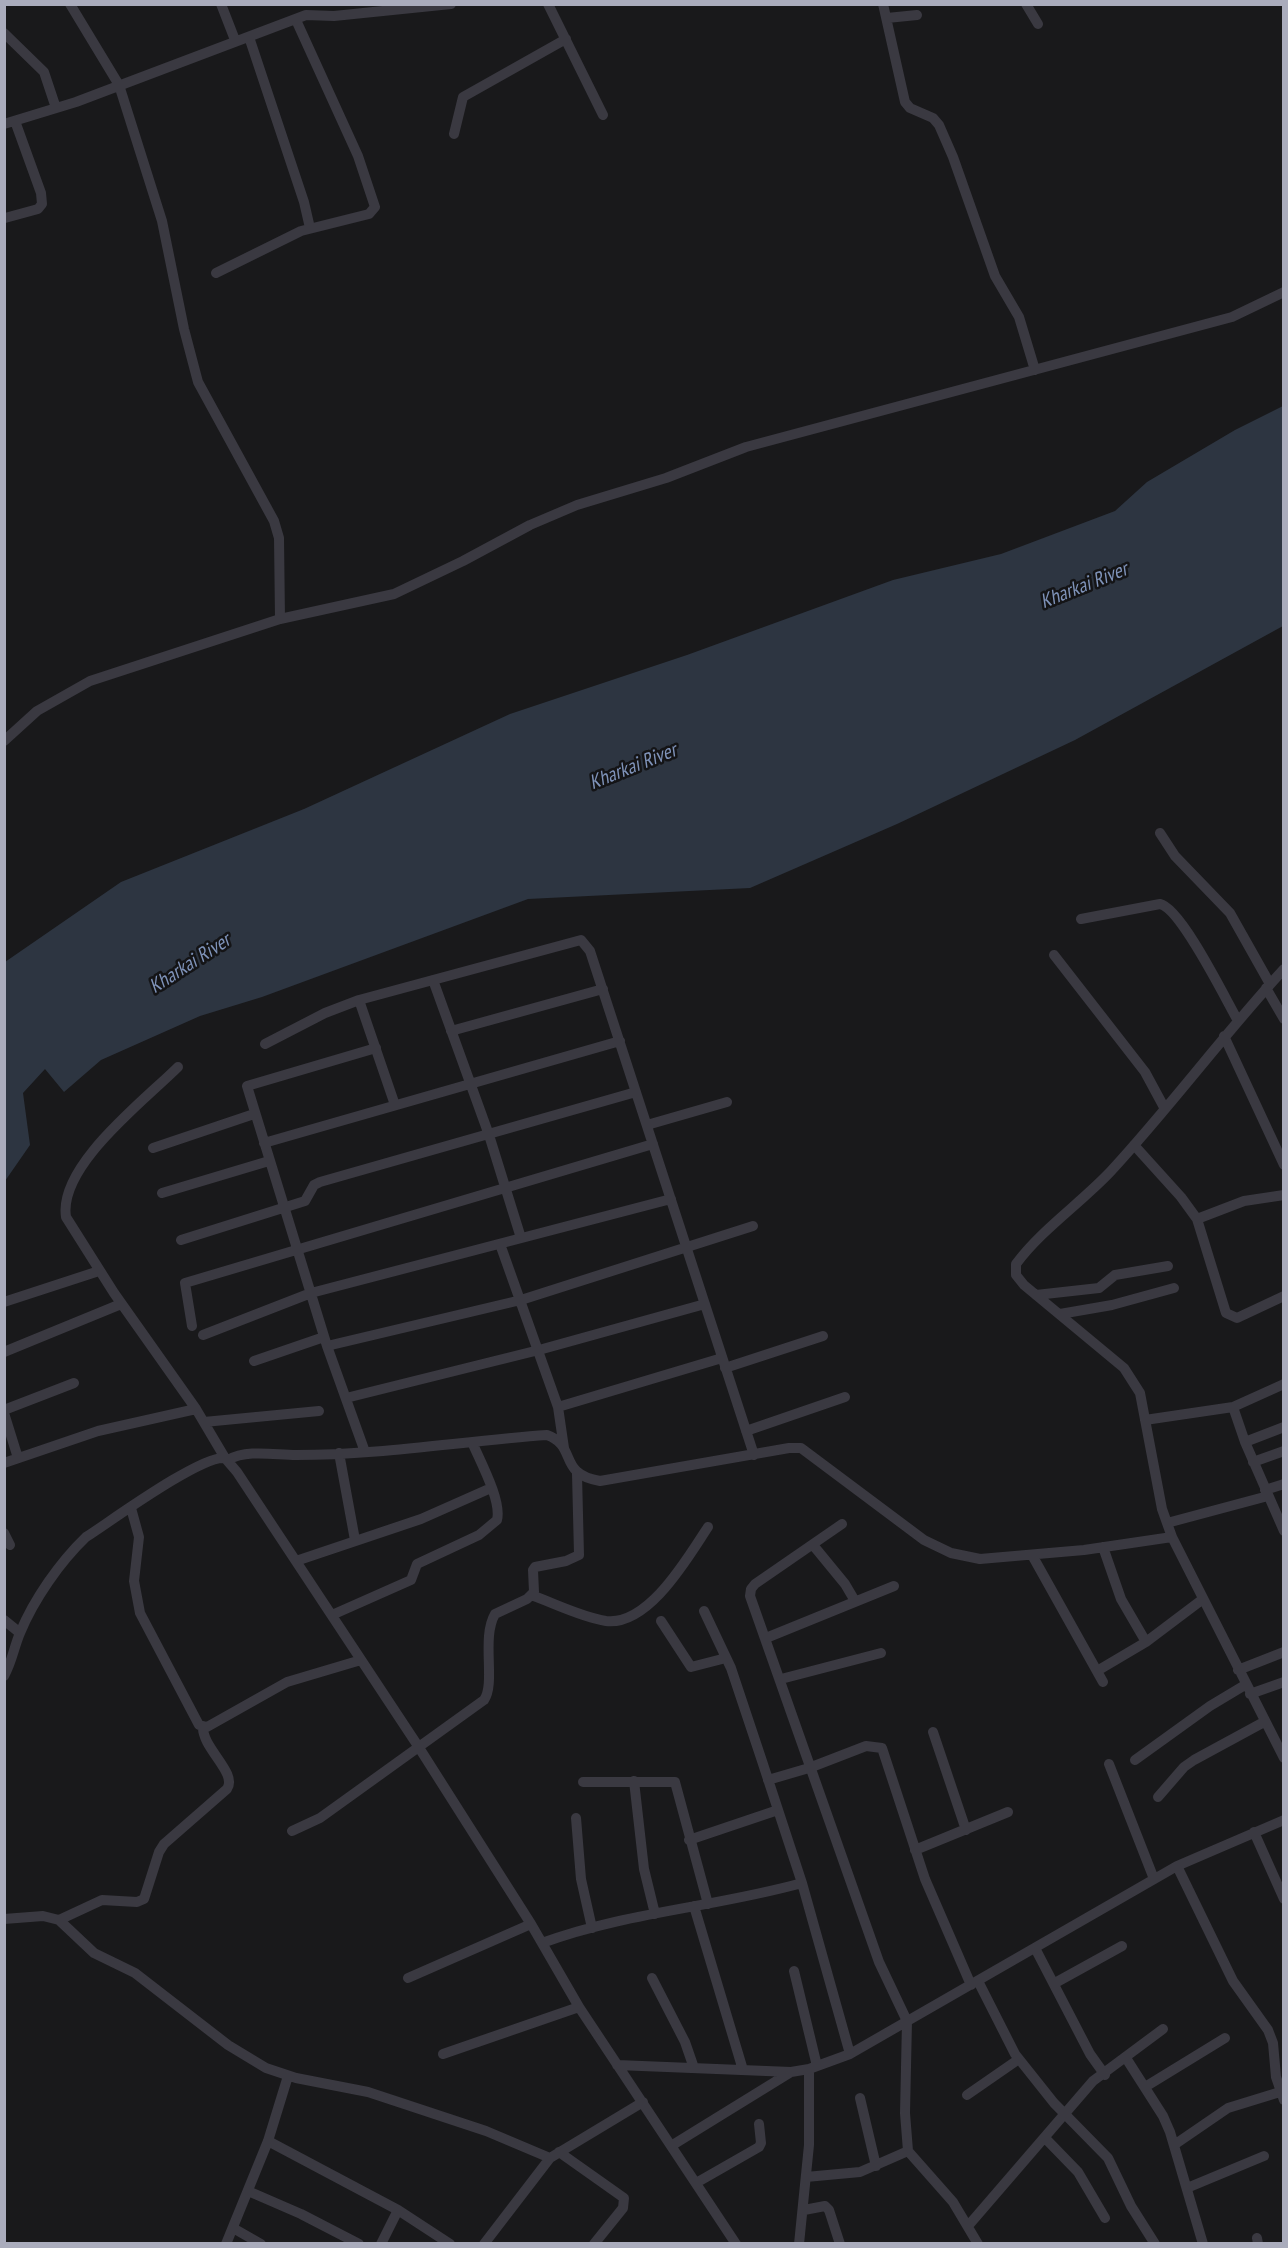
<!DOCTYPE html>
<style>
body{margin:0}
#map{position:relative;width:1288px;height:2248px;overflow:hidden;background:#19191b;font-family:"PT Sans Narrow",sans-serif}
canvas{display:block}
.frame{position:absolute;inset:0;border:6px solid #aaacbc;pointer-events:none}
</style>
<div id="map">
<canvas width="1288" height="2248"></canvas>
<div class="frame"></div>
</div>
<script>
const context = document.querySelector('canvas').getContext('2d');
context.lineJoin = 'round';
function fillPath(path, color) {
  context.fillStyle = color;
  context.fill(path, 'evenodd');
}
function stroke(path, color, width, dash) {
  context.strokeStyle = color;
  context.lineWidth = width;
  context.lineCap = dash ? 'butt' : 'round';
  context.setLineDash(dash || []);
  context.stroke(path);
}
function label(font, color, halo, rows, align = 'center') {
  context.font = font + ' "PT Sans Narrow",sans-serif';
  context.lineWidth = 5;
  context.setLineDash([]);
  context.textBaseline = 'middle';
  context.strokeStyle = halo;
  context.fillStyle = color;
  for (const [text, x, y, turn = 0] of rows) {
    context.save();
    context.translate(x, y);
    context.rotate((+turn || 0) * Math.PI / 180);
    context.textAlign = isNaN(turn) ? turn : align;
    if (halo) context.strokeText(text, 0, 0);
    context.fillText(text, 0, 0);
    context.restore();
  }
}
const water = new Path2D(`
 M1283 406V626L1075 740 897 824 750 888 528 899 262 997 200 1016 101 1060 64 1092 45 1069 23 1093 30 1145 5 1181V962L121 882 304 809 510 714 687 655 893 580 1001 554 1115 511 1147 482 1235 430Z`);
const minor = new Path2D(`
 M70 4 119 85 162 221 184 329 198 382 274 521 279 538 280 619
 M221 4 235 40
 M548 4 603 115
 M883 4 905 102 910 108 933 118 939 125 953 157 995 276 1019 317 1035 370
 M1026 4 1038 24
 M887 18 917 15
 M4 33 44 72 56 108
 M249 37 304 202 310 228
 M4 124 76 102 306 15 334 16 451 4
 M454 134 463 97 566 39
 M5 218 38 209 42 204 41 193 15 121
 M216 273 301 231 369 214 375 207 358 156 296 20
 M4 741 37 711 90 681 280 619 394 594 463 561 530 525 577 505 666 478 746 447 1232 317 1284 292
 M1160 833 1175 856 1230 913 1270 984
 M1081 919 1160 904C1181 908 1225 998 1237 1019
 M1054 955 1145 1072 1165 1109
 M433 980 489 1135 521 1238
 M1266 988 1284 1019
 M359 1000 395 1105
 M451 1031 603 989
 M1224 1036 1284 1165
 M265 1044 325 1013 359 1000 581 940 590 951 754 1455
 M178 1067C145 1100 58 1166 66 1217L114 1293 196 1409 225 1458 237 1472 418 1746 531 1924 579 2007 736 2244
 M647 1125 727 1102
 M264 1143 620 1041
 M1134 1145 1181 1197 1197 1219 1226 1313 1237 1318 1284 1296
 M153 1148 254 1114
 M162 1193 269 1161
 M1197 1219 1244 1201 1284 1195
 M181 1240 305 1201 314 1185 320 1182 636 1092
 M500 1244 558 1407 564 1448
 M1036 1295 1099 1288 1115 1275 1168 1266
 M4 1302 99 1271
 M1060 1314 1112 1305 1174 1288
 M192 1326 185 1283 653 1144
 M203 1335 311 1293 671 1199
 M327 1346 521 1300 753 1226
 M4 1352 121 1304
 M254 1361 324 1337
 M725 1368 823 1336
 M346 1398 539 1350 705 1304
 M558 1407 722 1358
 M1233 1407 1245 1442 1284 1531
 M4 1410 74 1383
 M4 1413 18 1458
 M1145 1420 1233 1407 1284 1384
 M204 1422 319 1411
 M746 1431 845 1397
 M1245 1442 1284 1427
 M365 1452 327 1346 247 1086 376 1048
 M339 1453 355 1540
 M228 1460C247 1449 275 1455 296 1455 380 1455 463 1441 547 1435 578 1446 557 1474 600 1481L789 1448H801L924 1540 951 1553 980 1559 1084 1550 1172 1537 1284 1758
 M1253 1462 1284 1451
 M4 1463 98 1431 196 1409
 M1265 1490 1284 1484
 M131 1508 139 1537 134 1581 140 1613 199 1725 207 1727 287 1682 361 1660
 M1167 1523 1268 1496
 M842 1524 755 1584 751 1589 750 1596 879 1962 907 2021 905 2113 908 2151 953 2202 978 2244
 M4 1533 10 1545
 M1172 1537 1162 1509 1140 1393 1124 1368 1024 1285 1016 1275V1264C1042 1229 1081 1203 1111 1171 1171 1106 1224 1034 1284 969
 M813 1545 845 1584 855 1601
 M1103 1547 1121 1599 1146 1642
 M1032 1555 1103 1682
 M296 1561 421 1519 491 1488
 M531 1595C554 1603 581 1617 606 1621 649 1626 688 1557 708 1527
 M704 1611 731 1668 762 1761 802 1883 850 2054
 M332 1615 411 1580 417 1564 479 1535 497 1520C502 1501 480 1461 472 1442
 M4 1620 20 1633
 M661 1621 691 1667 726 1658
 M766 1638 894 1586
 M1238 1670 1284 1652
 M1097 1671 1146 1642 1203 1599
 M4 1676C12 1662 14 1647 20 1633 34 1599 60 1562 86 1537 111 1521 201 1455 225 1458
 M781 1679 881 1653
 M1250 1694 1284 1682
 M933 1732 966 1830
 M1135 1760 1210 1706 1245 1685
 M1109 1764 1154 1879
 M768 1780 809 1768 866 1746 882 1748 925 1879 971 1985
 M634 1781 644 1869 655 1914
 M583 1782H675L708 1904
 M1158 1797 1184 1767 1194 1760 1264 1722
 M576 1818 581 1879 592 1928
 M1284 1820 1177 1866 1233 1981 1268 2030 1273 2043 1276 2077 1284 2100
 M292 1831 320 1818 484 1700C496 1683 481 1638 495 1614L527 1599 534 1592 533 1570 535 1567 566 1561 579 1555 577 1474
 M1254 1832 1284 1899
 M689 1840 778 1810
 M915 1850 1008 1812
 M694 1906 743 2070
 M4 1919 43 1916 59 1920 94 1953 135 1973 228 2045 266 2068 296 2078 368 2092 486 2131 550 2158
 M59 1920 102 1900 137 1902 144 1899 159 1852 164 1844 227 1789C238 1773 202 1748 203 1727
 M542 1943C626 1912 716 1907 802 1883
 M1035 1948 1090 2054 1105 2075
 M794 1971 817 2066
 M408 1978 531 1924
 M652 1978 685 2042 694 2068
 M978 1981 1015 2054 1054 2103 1108 2158 1131 2206 1155 2244
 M1055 1983 1122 1946
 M443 2054 579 2007
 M1126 2058 1163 2116 1170 2132 1203 2244
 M617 2065 791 2072 809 2069 850 2054 1177 1866
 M1145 2087 1225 2038
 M967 2095 1019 2059
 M860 2098 876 2166
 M1045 2138 1078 2172 1105 2218
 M268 2141 398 2210 450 2244
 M1174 2145 1228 2108 1280 2092
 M671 2146 791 2072
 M559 2152 624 2198 623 2208 594 2244
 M806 2177 860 2172 908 2151
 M696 2183 759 2147 761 2143 759 2124
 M1187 2188 1264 2156
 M248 2191 301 2214 359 2244
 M804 2210 825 2206 829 2210 840 2244
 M968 2226 1093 2081 1163 2029
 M233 2228 261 2244
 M1257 2238 1258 2244
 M226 2244 268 2141 288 2076
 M381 2244 398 2210
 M484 2244 550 2158 643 2102
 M799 2244 809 2145V2069`);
const waterNames = [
 ["Kharkai River",1084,586,-22],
 ["Kharkai River",633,767,-22],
 ["Kharkai River",190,964,-33]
];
fillPath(water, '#2d3541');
stroke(minor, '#3a3941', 10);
label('italic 20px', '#7f93b9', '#141416', waterNames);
</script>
